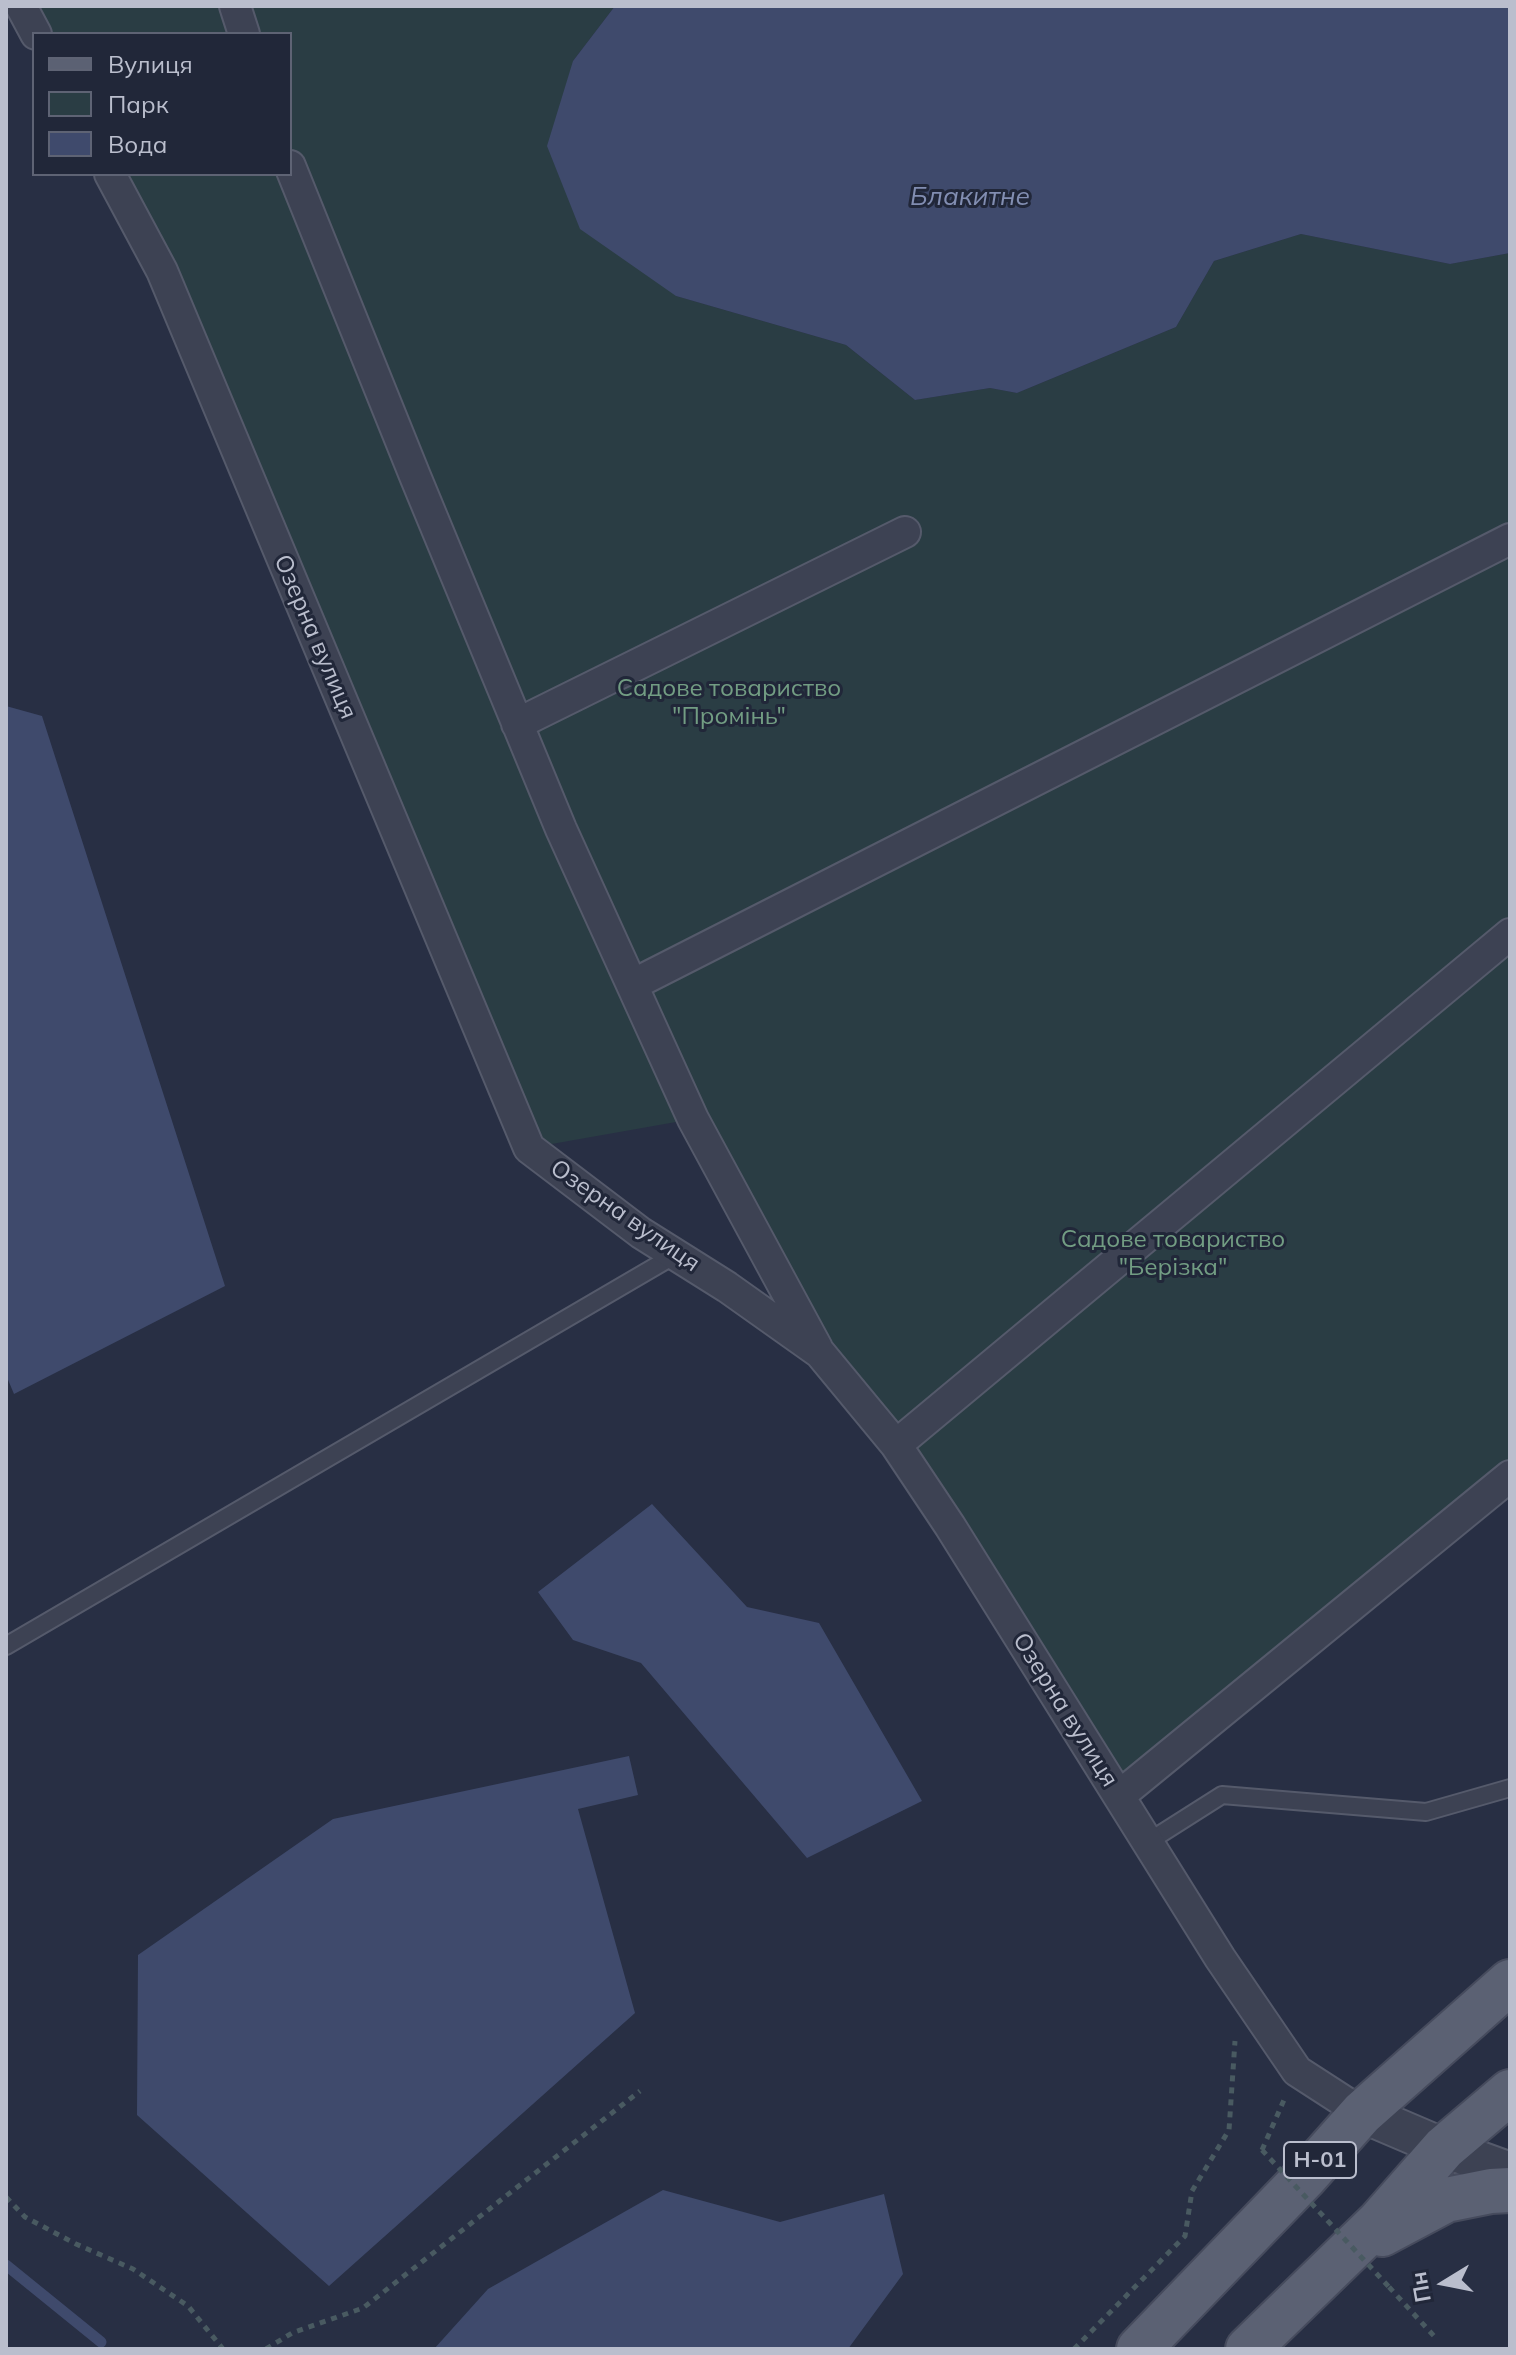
<!DOCTYPE html>
<meta charset="utf-8">
<style>
body{margin:0}
#map{position:relative;width:1516px;height:2355px;overflow:hidden;background:#282f44;font-family:Mulish,sans-serif}
canvas{display:block}
.frame{position:absolute;inset:0;border:8px solid #babecd;pointer-events:none}
.legend{position:absolute;left:32px;top:32px;width:260px;height:144px;box-sizing:border-box;background:#212739;border:2px solid #5e6374;margin:0;padding:10px 14px;list-style:none;font-size:24px;color:#babecd}
.legend li{display:flex;align-items:center;gap:16px;height:40px}
.legend b{width:40px;border:2px solid #5e6374}
.north{position:absolute;left:1404px;top:2243px;width:80px;height:80px;-webkit-text-stroke:6px #212739;paint-order:stroke;rotate:260deg;font-size:22px;font-weight:700;line-height:32px;text-align:center;color:#babecd}
.north::after{content:'';display:block;margin:auto;width:28px;height:36px;background:#babecd;clip-path:polygon(50% 0,100% 100%,50% 72%,0 100%)}
</style>
<div id="map">
<canvas width="1516" height="2355"></canvas>
<div class="frame"></div>
<ul class="legend">
<li><b style="height:10px;background:#5b6173"></b>Вулиця</li>
<li><b style="height:22px;background:#2a3d44"></b>Парк</li>
<li><b style="height:22px;background:#3f4a6c"></b>Вода</li>
</ul>
<div class="north">Пн</div>
</div>
<script>
const context = document.querySelector('canvas').getContext('2d');
context.lineJoin = 'round';
function fillPath(path, color) {
  context.fillStyle = color;
  context.fill(path, 'evenodd');
}
function stroke(path, color, width, dash) {
  context.strokeStyle = color;
  context.lineWidth = width;
  context.lineCap = dash ? 'butt' : 'round';
  context.setLineDash(dash || []);
  context.stroke(path);
}
function label(font, color, halo, rows, align = 'center') {
  context.font = font + ' Mulish,sans-serif';
  context.lineWidth = 6;
  context.setLineDash([]);
  context.textBaseline = 'middle';
  context.strokeStyle = halo;
  context.fillStyle = color;
  for (const [text, x, y, turn = 0] of rows) {
    context.save();
    context.translate(x, y);
    context.rotate((+turn || 0) * Math.PI / 180);
    context.textAlign = isNaN(turn) ? turn : align;
    if (halo) context.strokeText(text, 0, 0);
    context.fillText(text, 0, 0);
    context.restore();
  }
}
const green = new Path2D(`
 M21 6H615L573 61 676 296 846 345 915 400 990 388 1017 393 1176 327 1214 261 1301 234 1450 264 1510 253V1476L1119 1796 820 1353 693 1119 529 1148 110 174H290V34H36Z`);
const water = new Path2D(`
 M615 6H1510V253L1450 264 1301 234 1214 261 1176 327 1017 393 990 388 915 400 846 345 676 296 580 229 547 146 573 61Z
 M6 706 42 716 225 1286 14 1394 6 1375Z
 M652 1504 747 1607 819 1623 922 1801 807 1858 641 1663 573 1640 538 1592Z
 M629 1756 638 1795 578 1809 635 2013 329 2286 137 2115 138 1955 333 1819Z
 M663 2190 780 2222 884 2194 903 2274 848 2349H434L488 2289Z`);
const stream = new Path2D(`
 M6 2265 101 2342`);
const path = new Path2D(`
 M1262 2150 1284 2100
 M6 2197 25 2217 76 2244 133 2269 188 2306 223 2349
 M1389 2287 1434 2336
 M266 2349 292 2333 363 2308 640 2091
 M1074 2349 1185 2236 1192 2191 1229 2130 1235 2041`);
const service = new Path2D(`
 M6 1646 675 1255
 M1148 1842 1222 1795 1426 1812 1510 1788`);
const minor = new Path2D(`
 M21 6 36 34
 M235 6 244 34
 M290 166 415 476 561 829 693 1119 817 1348
 M110 174 162 271 529 1148 641 1233 727 1287 820 1353 896 1445 950 1526 1220 1958 1297 2071 1362 2113
 M517 724 905 532
 M632 985 1510 539
 M896 1445 1510 934
 M1119 1796 1510 1476`);
const tertiary = new Path2D(`
 M1362 2113 1444 2148 1510 2172`);
const primary = new Path2D(`
 M1382 2234 1446 2200 1491 2191 1510 2190
 M1139 2349 1306 2176 1362 2113 1510 1982
 M1248 2349 1379 2222 1444 2148 1510 2092`);
const pathBridge = new Path2D(`
 M1262 2150 1389 2287`);
const shields = [
 [1320,2160,72]
];
const shieldNames = [
 ["Н-01",1320,2160]
];
const streetNames = [
 ["Озерна вулиця",315,637,67],
 ["Озерна вулиця",625,1216,35],
 ["Озерна вулиця",1065,1710,58]
];
const parkNames = [
 ["Садове товариство",729,689],
 ["\"Промінь\"",729,717],
 ["Садове товариство",1173,1240],
 ["\"Берізка\"",1173,1268]
];
const waterNames = [
 ["Блакитне",970,197]
];
fillPath(green, '#2a3d44');
fillPath(water, '#3f4a6c');
stroke(stream, '#3f4a6c', 11);
stroke(service, '#555a6b', 20);
stroke(minor, '#555a6b', 34);
stroke(tertiary, '#555a6b', 42);
stroke(primary, '#464b5d', 48);
stroke(path, '#495a61', 5, [6, 6]);
stroke(service, '#3d4253', 16);
stroke(minor, '#3d4253', 30);
stroke(tertiary, '#3d4253', 38);
stroke(primary, '#5b6173', 44);
stroke(pathBridge, '#495a61', 5, [6, 6]);
for (const [x, y, w] of shields) {
  const box = new Path2D();
  box.roundRect(x - w / 2, y - 18, w, 36, 6);
  context.fillStyle = '#212739';
  context.fill(box);
  stroke(box, '#babecd', 2);
}
label('bold 22px', '#babecd', null, shieldNames);
label('24px', '#babecd', '#212739', streetNames);
label('24px', '#729d83', '#212739', parkNames);
label('italic 26px', '#828eb2', '#212739', waterNames);
</script>
